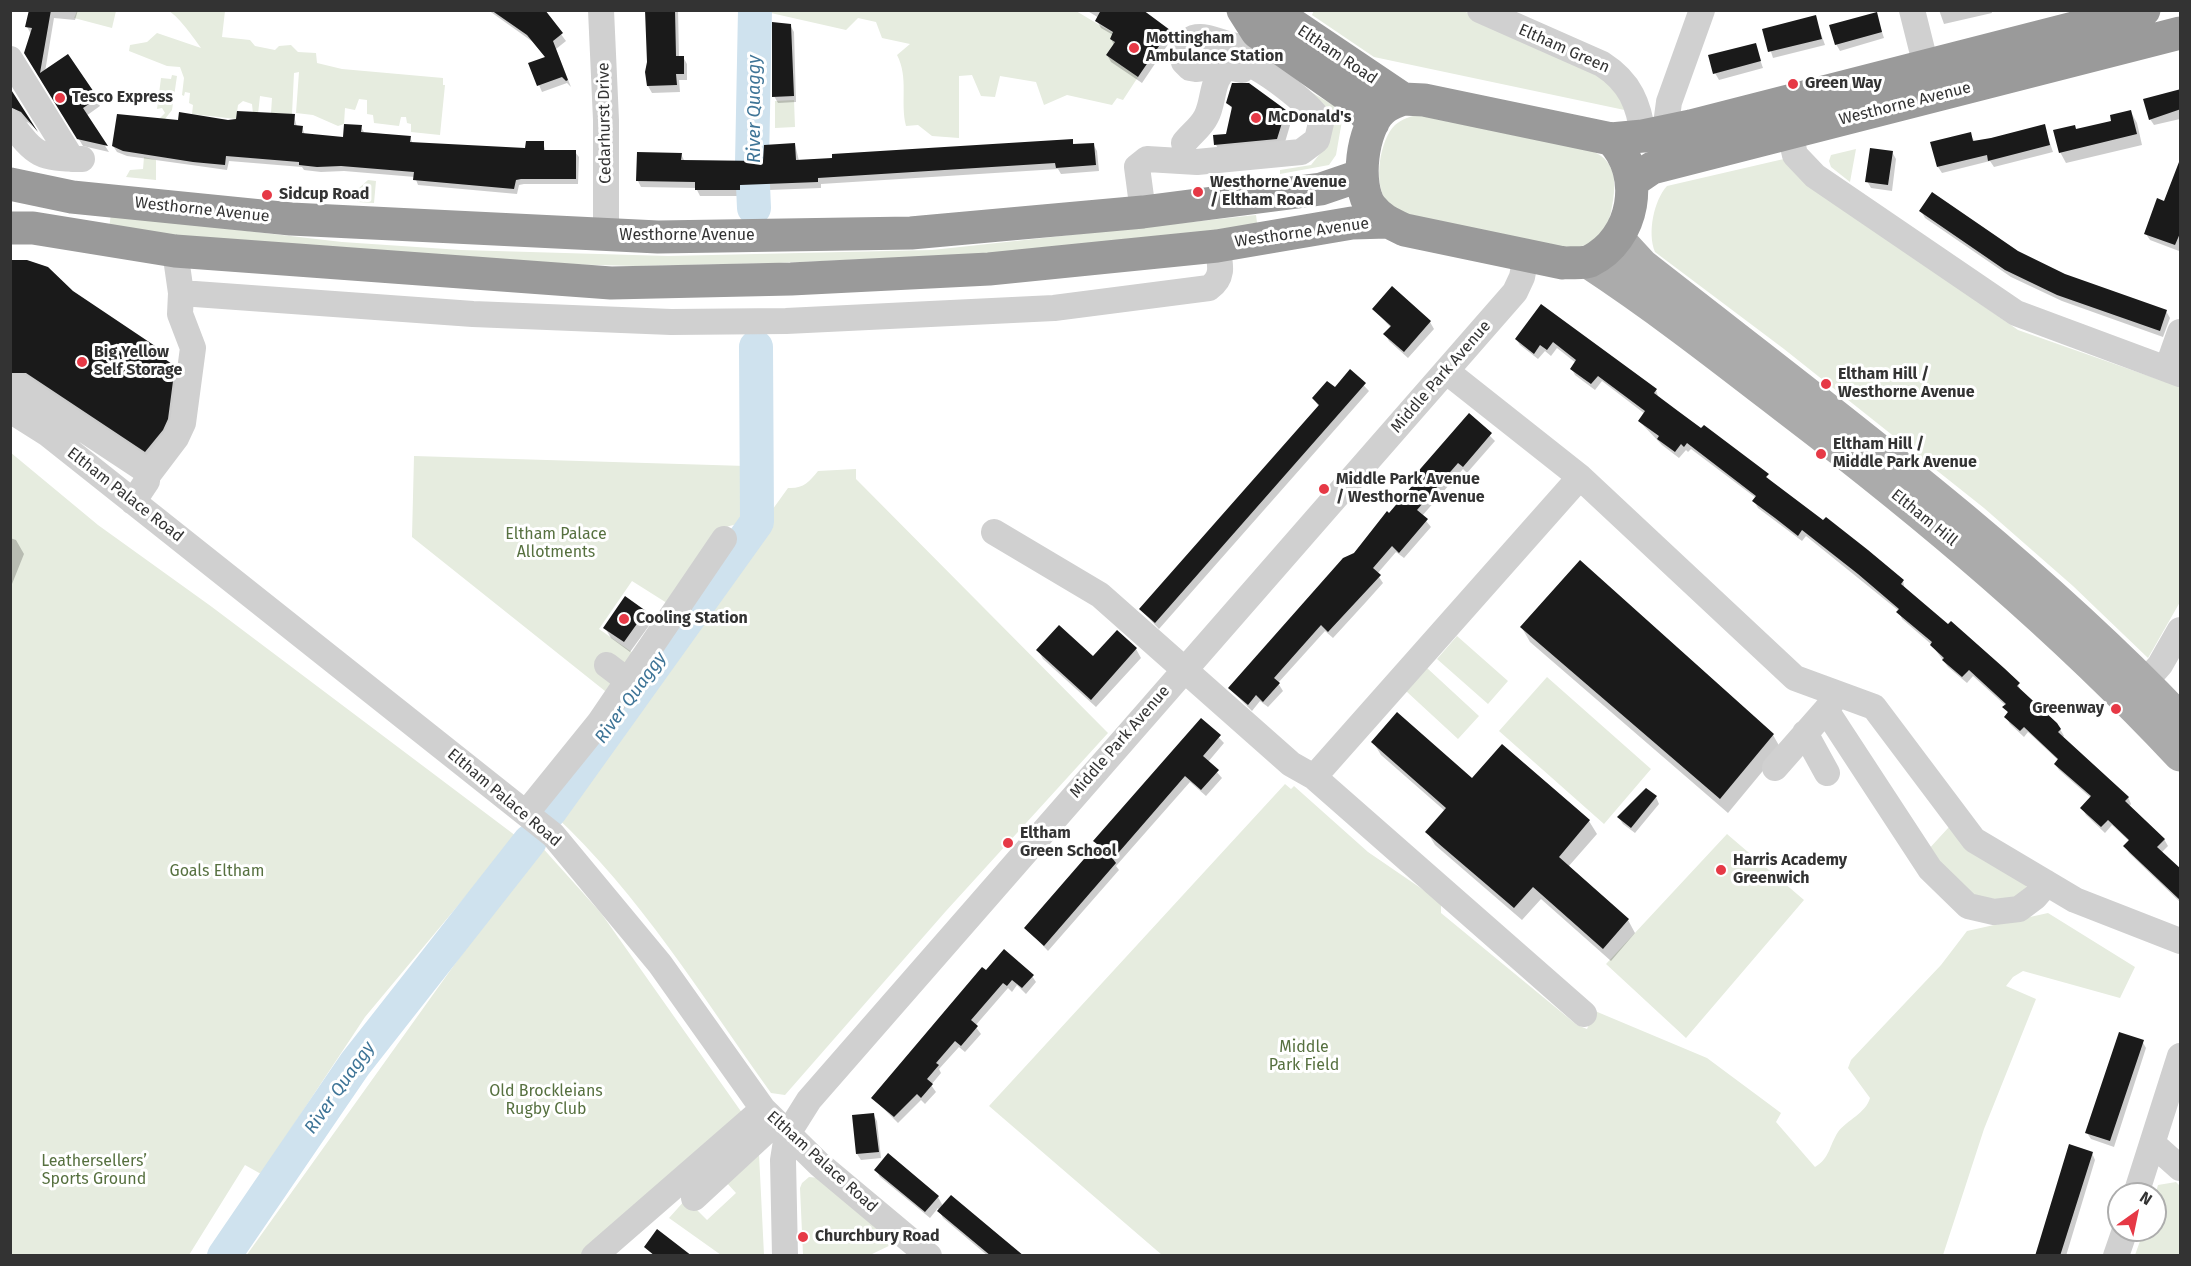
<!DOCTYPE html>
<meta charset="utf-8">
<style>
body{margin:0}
#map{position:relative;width:2191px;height:1266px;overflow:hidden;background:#fff;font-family:"Fira Sans",sans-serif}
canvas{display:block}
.frame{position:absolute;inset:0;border:12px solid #333;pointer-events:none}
.north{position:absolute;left:2107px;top:1182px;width:60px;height:60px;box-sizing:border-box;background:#fff;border:2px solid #adadad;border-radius:50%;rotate:33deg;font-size:16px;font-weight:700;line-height:24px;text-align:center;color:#333}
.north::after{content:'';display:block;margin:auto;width:21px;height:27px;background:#e63946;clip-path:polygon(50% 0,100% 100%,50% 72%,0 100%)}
</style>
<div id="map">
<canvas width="2191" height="1266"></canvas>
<div class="frame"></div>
<div class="north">N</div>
</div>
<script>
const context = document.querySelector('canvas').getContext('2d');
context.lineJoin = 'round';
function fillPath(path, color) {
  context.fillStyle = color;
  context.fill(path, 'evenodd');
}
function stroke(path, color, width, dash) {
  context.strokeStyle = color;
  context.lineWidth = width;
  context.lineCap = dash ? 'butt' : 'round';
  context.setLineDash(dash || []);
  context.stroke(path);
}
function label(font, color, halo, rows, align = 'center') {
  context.font = font + ' "Fira Sans",sans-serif';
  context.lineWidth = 6;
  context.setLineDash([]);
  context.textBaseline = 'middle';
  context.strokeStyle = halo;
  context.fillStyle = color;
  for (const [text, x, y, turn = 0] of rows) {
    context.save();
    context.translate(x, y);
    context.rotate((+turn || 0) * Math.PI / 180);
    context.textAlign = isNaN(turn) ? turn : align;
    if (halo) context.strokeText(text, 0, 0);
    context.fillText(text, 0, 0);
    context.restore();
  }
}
const green = new Path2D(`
 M1314 10 1464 11 1496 27 1600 70 1634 112 1374 57 1312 15Z
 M77 11V10L116 11 112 28 74 18Z
 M169 11H225L222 37 250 40 255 46 275 50 279 46 291 45 298 52 316 53 317 63 342 69 443 78V85H445L440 135 411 132V124L407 123 406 117H401L399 126 374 123 373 115 367 114V100L359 99 355 110 345 108 344 124 338 126 313 115 296 113 299 72 294 73 292 114 271 113 272 98 260 96 258 114H253L252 104 243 101 238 105 236 119 192 114 193 105 189 103 190 93 185 92 184 96 182 95 184 78 180 67 167 66 129 51 130 45 147 42 157 33 201 48C193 37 180 18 169 11Z
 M762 11H1076L1113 33 1110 39 1115 42 1106 55 1138 77 1123 100 1117 98 1112 105 1067 95 1044 105 1036 82 1000 76 995 97 981 96 972 75 959 76V138L932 136 918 125 906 126C900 102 909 78 897 55L910 44 882 38 876 22 858 18 846 30Z
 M172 75 177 76 172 110 165 119 160 118 165 113 162 108 157 109 161 78 171 79Z
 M1304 88 1333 105 1343 115 1336 155 1329 165 1280 174V170L1311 165 1330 141Z
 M794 100 795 127 775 128V101Z
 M1417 115 1592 151C1619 162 1616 187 1611 212 1609 219 1608 228 1602 234 1594 243 1579 248 1568 249L1410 216C1401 212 1392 208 1386 200 1373 183 1380 139 1395 125 1402 119 1409 117 1417 115Z
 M1856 149 1850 182 1831 167 1829 161 1831 155Z
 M144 157 156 160V180L126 177 130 170 143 169Z
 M1788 158 1828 198 2018 330 2180 387V602L2148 658 2073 586 1984 508 1784 349 1655 252C1647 233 1654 200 1667 186Z
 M368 180 376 181 374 203 357 202 358 189Z
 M111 213 187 224 342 242 461 250 668 256 932 250 1256 215 1258 230 1095 249 778 263 636 266 401 260 109 229Z
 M10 452 98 525 212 607 516 836 365 1017 261 1174 245 1165 189 1255H11Z
 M414 456 746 466 751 520 719 529 670 605 632 581 599 629 636 655 610 695 412 537Z
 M856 469V479L1108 733 946 911 785 1095 771 1093C703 998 639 893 553 814L788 488C803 489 809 482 818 471Z
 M1457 636 1508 681 1488 704 1437 659Z
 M1427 668 1479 716 1458 739 1406 691Z
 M1547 677 1651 769 1604 824 1499 731Z
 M1285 784 1291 789 1294 786 1368 852 1441 902V913L1577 1025 1587 1029 1595 1011 1707 1058 1781 1113 1776 1122 1815 1167C1830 1158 1829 1146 1838 1132 1847 1120 1866 1113 1870 1098L1848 1068 1851 1060 1941 965 1967 931 2048 913 2135 967 2120 998 2023 971 2013 977 2006 986 2036 999 1984 1129 1943 1255H1162L989 1106Z
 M1949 827 2023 878 2027 888 2016 898 1977 901 1927 851Z
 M1727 834 1804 900 1686 1038 1606 964Z
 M540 845 601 913 752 1127 612 1255 246 1256Z
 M759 1154 764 1255H721L669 1218 686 1199 707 1220 736 1193 726 1182Z
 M809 1177 820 1178 895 1243 870 1255H803L800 1188 802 1183Z
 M2176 1182 2180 1186V1255H2135L2144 1230H2155V1195L2158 1185Z`);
const shadow = new Path2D(`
 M31 10H78L75 20 54 18 45 72 68 57 100 106 86 116 109 152 83 146 26 53 31 34 27 27Z
 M488 10H539L549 18 566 41 556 49 571 87 567 83 542 92 530 64 546 58 533 42Z
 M647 10H678L679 57H683L687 64V80H679L680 92 652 93 648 86Z
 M1086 10H1135L1169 31 1173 37 1142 83 1111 62 1107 55 1114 45 1111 39 1113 35 1101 28 1097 21 1099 18Z
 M1939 10H1991L1992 13 1944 24Z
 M1876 14 1884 38 1840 51 1836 44Z
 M1815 17 1825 45 1773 58 1764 30Z
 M790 25 794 32 796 102 778 103 774 96Z
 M1755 45 1763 68 1719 80 1715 73Z
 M10 91 33 128 29 123 16 118 10 109Z
 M2180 91V119L2154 125 2150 119Z
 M1228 102 1285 111 1291 122 1283 149 1222 155 1216 145 1227 136 1233 111Z
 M2131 112 2137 123 2142 145 2066 163 2060 152 2077 130 2113 122Z
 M294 116 297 127H302L305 135 344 138 361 127 364 132 410 137 413 144 527 150 543 143 546 152H575L579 157 578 184H524L519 185 517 194 418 185 415 177 344 171 321 172 304 170 302 167 229 161 227 170 127 156 117 152 113 146 179 122H228Z
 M2044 126 2053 152 1994 167 1990 161 1942 173 1938 167 1970 134 1975 142Z
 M1072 141 1074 145 1093 144 1097 151 1099 171 1061 174 1058 169 821 184V188L743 191V196H700L696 188 641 187 638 181 681 154 684 160 764 162 795 144 799 161Z
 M1892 152 1896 159 1892 191 1871 188 1867 181Z
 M2178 168 2180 169 2179 251 2150 240 2146 234 2165 203Z
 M1921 211 2065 275 2166 311 2170 318 2163 337 2062 301 2011 277 1925 218Z
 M10 261 72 292 160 351 166 362 174 367 183 381 176 434 154 465 10 381Z
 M1542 306 1656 390 1659 399 1753 464 1772 482 1903 581 1905 590 2018 684 2021 692 2060 729 2064 736 2062 738 2128 797 2131 804 2129 807 2164 839 2168 846 2161 853 2180 871V902L2129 853 2125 846 2129 841 2112 825 2105 833 2086 815 2082 808 2091 798 2059 770 2055 764 2059 761 2028 732 2024 737 2010 724 2006 717 2008 714 2006 706 1973 676 1967 683 1948 667 1931 644 1902 619 1899 611 1806 536 1802 541 1758 508 1754 501 1756 498 1691 449 1688 452 1686 450 1679 458 1662 445 1639 421 1645 414 1602 381 1595 390 1575 375 1572 369 1576 363 1557 348 1551 356 1545 351 1538 359 1520 345 1516 339Z
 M1374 309 1430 322 1434 329 1408 358 1389 341 1385 334 1391 328Z
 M1350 371 1369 391 1159 629 1141 610 1319 407 1314 399 1335 389Z
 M1469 415 1495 441 1467 473 1463 469 1422 516 1431 527 1404 558 1396 552 1377 574 1383 583 1366 602 1333 638 1325 631 1278 683 1283 691 1268 707 1260 701 1252 711 1229 688 1389 515 1412 488 1409 483Z
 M10 538 16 540 24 554 10 589Z
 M1580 562 1773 735 1781 749 1728 813 1530 642 1522 628Z
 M645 612 651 623 630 652 611 638 605 628Z
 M1117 632 1136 649 1141 658 1096 707 1043 659 1038 650 1094 658Z
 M1202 720 1224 743 1208 762 1222 778 1206 796 1190 782 1116 866 1119 870 1048 951 1026 928 1098 845 1095 841Z
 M1373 742 1473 780 1502 746 1589 821 1597 834 1568 867 1628 920 1635 933 1611 961 1541 899 1522 920 1435 845 1427 832 1445 811 1381 755Z
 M1656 797 1659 804 1635 833 1623 824 1619 818Z
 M986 972 1032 976 1036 982 1026 994 1017 985 1012 992 1008 988 975 1026 981 1034 965 1052 959 1047 939 1069 941 1073 931 1085 936 1092 925 1104 921 1100 898 1123 873 1098Z
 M2142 1041 2146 1048 2114 1147 2091 1139 2087 1133Z
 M873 1114 877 1121 881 1158 861 1160 857 1154Z
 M2092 1153 2095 1160 2066 1256H2037Z
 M876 1170 938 1197 943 1206 1023 1256H988L943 1218 938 1208 930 1218 880 1177Z`);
const river = new Path2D(`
 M754 208 752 163 755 10
 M550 811 757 522 756 347
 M224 1256 355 1064 530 841`);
const building = new Path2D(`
 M29 10H51L40 73 68 54 98 98 83 108 108 146 77 139 24 53 32 28 25 27Z
 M491 10H545L563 33 553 41 568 80 566 81 562 77 537 86 528 63 545 57 527 35Z
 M645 10H675L676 56H684V74H676L677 85 647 86 645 72 647 62Z
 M1101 10H1143L1170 30 1138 77 1106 55 1115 42 1110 39 1113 32 1095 21Z
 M1877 12 1882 32 1835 45 1829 25Z
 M1816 15 1822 39 1768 52 1762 29Z
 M772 22 791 24 794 96 772 97Z
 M1756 43 1761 61 1713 74 1708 55Z
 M1232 83H1249L1286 110 1277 139 1214 145 1213 135 1226 134 1232 107 1226 103Z
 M10 88 38 132 21 112 10 107Z
 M2181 89V109L2149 120 2143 99Z
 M2131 110 2137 134 2059 153 2053 130 2075 125 2076 129 2111 121 2110 115Z
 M237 111 295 114 294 125 303 126 302 133 343 137 344 124 362 125 361 132 411 136 410 142 525 148 526 141H544V150H576V179H521L516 180 514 189 413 180 414 172 341 166 317 167 299 165V162L226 156 225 165 193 162 123 151 112 146 117 114 178 120 179 112 228 120 236 119Z
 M2045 124 2050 145 1988 161 1987 155 1937 167 1930 142 1971 132 1973 141 1991 138Z
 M1073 139V144L1094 143 1096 165 1056 168 1055 163 818 178V182L740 185V190H695V182L636 181 637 152 682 153 681 160 763 161 764 145 795 143 796 160 832 158V154Z
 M1870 148 1893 151 1888 185 1865 182Z
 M2179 162 2181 231 2175 245 2144 234 2157 198 2164 201Z
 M1932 192 2018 251 2065 274 2167 310 2160 331 2057 295 2005 270 1919 211Z
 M10 260H27L48 267 73 291 161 350 159 355 175 366 168 419 163 430 145 452 26 373H10Z
 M1392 286 1431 321 1404 352 1383 334 1391 326 1372 309Z
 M1541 304 1657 389 1654 393 1678 411 1701 428 1704 425 1769 474 1766 477 1823 520 1826 517 1868 550 1904 580 1901 584 1948 624 1951 621 2004 668 2020 683 2017 686 2057 723 2061 729 2058 732 2129 797 2125 801 2165 839 2157 847 2181 869V901L2123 846 2129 840 2108 820 2101 827 2080 808 2091 796 2054 764 2058 759 2024 727 2020 731 2004 717 2008 712 2002 707 2006 704 1969 670 1962 677 1942 660 1944 658 1930 645 1932 642 1896 612 1899 609 1858 574 1802 530 1798 536 1775 518 1752 501 1756 496 1687 443 1684 447 1681 444 1675 452 1657 439 1659 436 1638 421 1645 411 1598 376 1591 384 1570 369 1576 360 1553 342 1547 350 1540 345 1534 354 1515 339Z
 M1350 369 1366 383 1155 623 1139 609 1319 405 1312 398 1327 381 1335 387Z
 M1469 413 1492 433 1463 467 1458 463 1417 510 1428 519 1399 553 1392 546 1373 568 1381 575 1328 632 1321 625 1274 678 1280 683 1263 702 1256 695 1248 705 1228 688 1343 558 1354 553 1387 511 1389 513 1412 486 1408 483Z
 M1580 560 1774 734 1720 799 1520 627Z
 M625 596 646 611 624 642 603 628Z
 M1059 625 1093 656 1117 630 1137 648 1091 700 1036 650Z
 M1397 712 1472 778 1502 744 1590 820 1559 857 1629 919 1603 949 1533 887 1514 908 1425 832 1446 808 1371 742Z
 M1201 718 1221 735 1203 756 1219 770 1201 790 1185 776 1113 859 1116 863 1044 946 1024 928 1097 844 1093 841Z
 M1646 788 1657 796 1631 828 1617 817Z
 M1004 949 1034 975 1022 988 1012 980 1007 986 1003 983 971 1020 978 1026 961 1046 955 1041 936 1063 939 1065 927 1079 933 1084 921 1098 917 1094 894 1117 871 1098 982 967 986 970Z
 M2119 1032 2144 1040 2110 1141 2085 1133Z
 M874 1113 879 1152 856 1154 852 1115Z
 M2069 1144 2093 1152 2060 1256H2035Z
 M888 1153 939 1196 925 1212 874 1170Z
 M951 1195 994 1231 1024 1256H991L937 1211Z
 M657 1229 670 1239 692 1256H655L644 1247Z`);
const minor = new Path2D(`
 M601 10 606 120V236
 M1480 10 1602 64C1630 82 1639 104 1643 136
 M1912 10 1926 66
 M10 59 72 159
 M10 122C36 156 39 158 82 159
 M1669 131 1667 117 1669 102 1702 10
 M1790 133 1795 155 1815 176 2016 313 2180 374
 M1184 143C1191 134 1201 127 1206 117 1215 101 1210 78 1228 67L1242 70
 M1143 212 1137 167 1147 159 1197 162 1301 152 1317 140 1321 123C1315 107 1255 61 1237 60 1223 59 1210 68 1196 69L1190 68 1184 62 1185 48 1193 38C1211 33 1228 49 1246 46L1257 32
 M175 251 181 293 473 314 671 322 786 321 1054 308 1209 288C1225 277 1220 263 1217 246
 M2167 369 2180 332
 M1446 371 1580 477 1795 678 1874 707 1974 840 2075 900 2180 941
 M10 389 18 386 145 470 147 481 133 502
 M10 410 48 434 553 835 660 964 763 1109 819 1164 929 1256
 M148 475 176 438 183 423 193 348 180 314 181 293
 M994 532 1100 595 1291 764 1314 777 1584 1014
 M607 665 628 681
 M2145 682 2160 665 2180 630
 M1838 694 1826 710 1930 869 1968 906 1994 912 2019 909 2035 897 2047 883
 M1805 733 1827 773
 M1775 768 1826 710
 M1314 777 1580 477
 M527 812 599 723 724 539
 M2153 1144 2180 1168
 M2136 1194 2180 1056
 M694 1198 775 1123
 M594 1256 763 1109
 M785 1256 783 1160 787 1135 809 1100 1515 292 1522 277 1526 256
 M2116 1256 2125 1230`);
const major = new Path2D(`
 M1618 239 1642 265C1827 410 2017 549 2180 719
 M1588 262C1658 308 1723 359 1789 410 1928 516 2061 628 2180 755`);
const highway = new Path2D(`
 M1243 10 1257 32 1351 98 1373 123
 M1271 10 1403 99
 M1403 99 1424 100 1611 139C1646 174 1635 239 1590 261 1583 264 1571 262 1563 263L1405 230C1392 224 1380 219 1371 207 1355 185 1362 128 1382 110 1388 104 1396 102 1403 99Z
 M1611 139 1643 136 1691 126 2144 10
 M1633 181 1652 168 2180 33
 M10 184 72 197 291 219 658 237 911 233 1143 212 1321 189 1362 175
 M10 228H33L175 251 611 283 791 279 989 269 1217 246 1352 223 1387 222`);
const markers = [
 [1134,48,6,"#e63946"],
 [1793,84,6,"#e63946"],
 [60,98,6,"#e63946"],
 [1256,118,6,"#e63946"],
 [1198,192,6,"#e63946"],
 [267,195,6,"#e63946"],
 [82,362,6,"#e63946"],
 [1826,384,6,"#e63946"],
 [1821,454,6,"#e63946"],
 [1324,489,6,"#e63946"],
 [624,619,6,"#e63946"],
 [2116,709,6,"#e63946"],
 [1008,843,6,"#e63946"],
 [1721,870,6,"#e63946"],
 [803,1237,6,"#e63946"]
];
const poiNames = [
 ["Mottingham",1146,39],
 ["Ambulance Station",1146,57],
 ["Green Way",1805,84],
 ["Tesco Express",72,98],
 ["McDonald's",1268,118],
 ["Westhorne Avenue",1210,183],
 ["/ Eltham Road",1210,201],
 ["Sidcup Road",279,195],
 ["Big Yellow",94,353],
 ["Self Storage",94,371],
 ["Eltham Hill /",1838,375],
 ["Westhorne Avenue",1838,393],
 ["Eltham Hill /",1833,445],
 ["Middle Park Avenue",1833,463],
 ["Middle Park Avenue",1336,480],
 ["/ Westhorne Avenue",1336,498],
 ["Cooling Station",636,619],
 ["Greenway",2104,709,"right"],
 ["Eltham",1020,834],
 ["Green School",1020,852],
 ["Harris Academy",1733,861],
 ["Greenwich",1733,879],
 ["Churchbury Road",815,1237]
];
const streetNames = [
 ["Eltham Green",1564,49,24],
 ["Eltham Road",1337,55,34],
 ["Westhorne Avenue",1905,104,-14],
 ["Cedarhurst Drive",605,123,-91],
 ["Westhorne Avenue",202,210,6],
 ["Westhorne Avenue",1302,233,-8],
 ["Westhorne Avenue",687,236],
 ["Middle Park Avenue",1441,377,-49],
 ["Eltham Palace Road",125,495,38],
 ["Eltham Hill",1924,518,39],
 ["Middle Park Avenue",1120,742,-49],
 ["Eltham Palace Road",504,798,40],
 ["Eltham Palace Road",822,1162,42]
];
const parkNames = [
 ["Eltham Palace",556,535],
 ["Allotments",556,553],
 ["Goals Eltham",217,872],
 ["Middle",1304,1048],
 ["Park Field",1304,1066],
 ["Old Brockleians",546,1092],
 ["Rugby Club",546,1110],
 ["Leathersellers’",94,1162],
 ["Sports Ground",94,1180]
];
const waterNames = [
 ["River Quaggy",755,109,-90],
 ["River Quaggy",631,698,-54],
 ["River Quaggy",340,1088,-55]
];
fillPath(green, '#e6ecdf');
fillPath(shadow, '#0003');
stroke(river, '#cfe2ee', 34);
fillPath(building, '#1a1a1a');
stroke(minor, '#d0d0d0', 26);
stroke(major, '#ababab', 33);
stroke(highway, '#9a9a9a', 33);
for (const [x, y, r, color] of markers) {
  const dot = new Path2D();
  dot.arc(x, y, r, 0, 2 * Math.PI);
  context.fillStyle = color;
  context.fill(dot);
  stroke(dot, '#fff', 2);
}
label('bold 16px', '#333', '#fff', poiNames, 'left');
label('16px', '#333', '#fff', streetNames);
label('16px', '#56703f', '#fff', parkNames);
label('italic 18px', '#3f7597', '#fff', waterNames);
</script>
